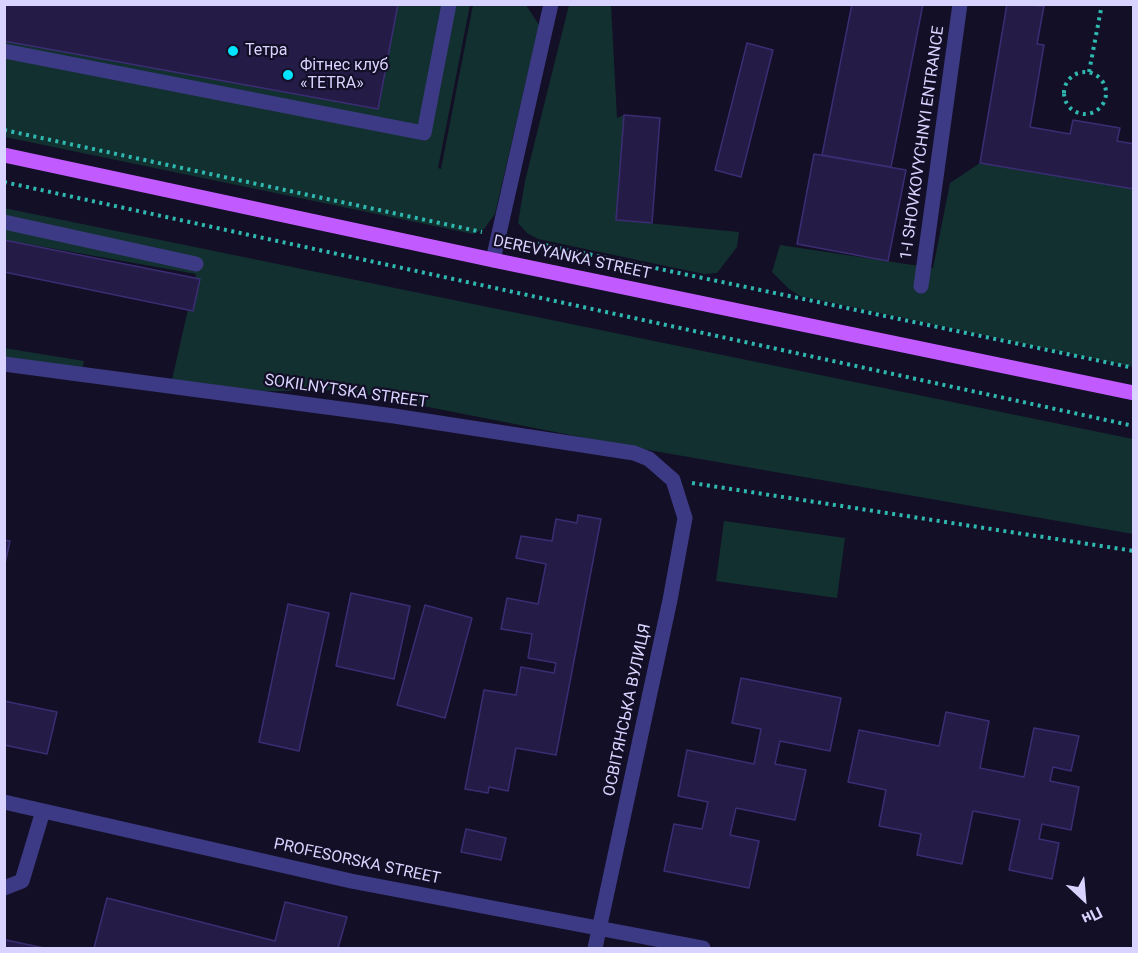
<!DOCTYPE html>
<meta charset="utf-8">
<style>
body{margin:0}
#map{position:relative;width:1138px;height:953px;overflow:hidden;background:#130f26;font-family:Roboto,sans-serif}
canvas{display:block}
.frame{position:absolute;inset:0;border:6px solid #d9d4ff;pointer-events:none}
.north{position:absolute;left:1054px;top:869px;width:60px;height:60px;-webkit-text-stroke:4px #130f26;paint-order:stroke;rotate:154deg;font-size:16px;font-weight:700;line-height:24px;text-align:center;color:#d9d4ff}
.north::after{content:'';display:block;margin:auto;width:21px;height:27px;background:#d9d4ff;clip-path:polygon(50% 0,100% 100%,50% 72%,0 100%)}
</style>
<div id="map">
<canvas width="1138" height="953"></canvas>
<div class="frame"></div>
<div class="north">Пн</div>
</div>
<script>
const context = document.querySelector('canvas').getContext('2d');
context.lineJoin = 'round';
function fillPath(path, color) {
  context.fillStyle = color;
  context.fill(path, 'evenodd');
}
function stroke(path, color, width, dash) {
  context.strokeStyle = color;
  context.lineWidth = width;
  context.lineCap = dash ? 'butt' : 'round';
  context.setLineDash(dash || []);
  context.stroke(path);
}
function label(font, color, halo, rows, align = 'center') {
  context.font = font + ' Roboto,sans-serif';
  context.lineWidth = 4.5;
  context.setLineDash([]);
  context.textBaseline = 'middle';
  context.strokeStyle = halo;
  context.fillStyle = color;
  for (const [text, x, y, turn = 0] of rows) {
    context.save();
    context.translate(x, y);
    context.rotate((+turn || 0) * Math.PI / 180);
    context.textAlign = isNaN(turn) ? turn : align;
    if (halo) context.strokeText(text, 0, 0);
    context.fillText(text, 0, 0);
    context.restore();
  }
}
const green = new Path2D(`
 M5 5H470L438 168 441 169 473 5H526L539 25 495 214 484 229 473 234 5 137Z
 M569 5H611L617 118 624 115 616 220 739 232 737 247 717 273 704 274 538 239 527 233 518 223 525 181Z
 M980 163 1133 189V367L800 296 789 289 772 272 780 245 933 268 950 183Z
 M4 208 1133 439V534L631 447 342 390 169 393 196 274 5 240Z
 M4 348 84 361 82 371 5 360Z
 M724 521 845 538 837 598 716 581Z`);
const building = new Path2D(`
 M4 4H398L378 109 4 41Z
 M852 4H923L891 167 822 155Z
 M1007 4 1044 6 1037 44 1044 45 1030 127 1070 134 1073 120 1120 128 1117 141 1134 144V189L980 163Z
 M747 43 773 50 741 177 715 170Z
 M624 115 660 118 652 223 616 220Z
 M814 154 906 170 888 261 797 244Z
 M4 240 200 279 193 311 4 272Z
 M578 515 601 519 556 755 516 748 508 791 489 787 488 793 465 789 484 690 516 695 521 667 554 673 556 663 528 658 532 634 501 629 507 598 538 604 546 564 516 558 521 536 552 541 556 519 577 523Z
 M4 540 10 541 4 568Z
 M351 593 410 606 394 679 336 666Z
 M288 604 329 613 299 751 259 742Z
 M425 605 472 618 445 718 397 705Z
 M741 678 841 698 830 751 780 741 775 764 806 770 795 820 736 808 730 835 759 841 749 888 664 871 674 824 702 829 708 802 678 796 687 750 754 764 761 729 732 723Z
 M4 701 57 712 47 754 4 745Z
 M946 712 989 721 980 768 1024 777 1034 728 1079 736 1071 771 1053 767 1050 781 1079 787 1071 830 1042 824 1039 839 1059 843 1052 879 1009 870 1020 820 973 811 962 864 917 855 921 834 879 826 886 790 848 782 859 730 939 746Z
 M466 829 506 838 501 860 461 852Z
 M107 898 275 941 285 902 347 917 338 948H94Z
 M6 940 44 948H4Z`);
const path = new Path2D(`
 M1064 93a21 21 0 1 1 42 0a21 21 0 1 1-42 0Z
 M1089 72 1102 4
 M4 130 482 232
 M4 182 1134 426
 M516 239 1134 368
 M692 483 1134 551`);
const minor = new Path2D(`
 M4 51 424 133 449 4
 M4 222 196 264
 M493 260 551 4
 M921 286 960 4
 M4 364 394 416 634 453 649 459 673 480 685 518 670 600 595 948
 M4 802 351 881 703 948
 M4 888 22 881 43 811`);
const major = new Path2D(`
 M4 155 493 260 1134 393`);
const markers = [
 [233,51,6,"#00e5ff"],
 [288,75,6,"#00e5ff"]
];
const poiNames = [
 ["Тетра",245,51],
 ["Фітнес клуб",300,66],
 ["«TETRA»",300,84]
];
const streetNames = [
 ["1-I SHOVKOVYCHNYI ENTRANCE",923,143,-82],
 ["DEREVYANKA STREET",572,258,12],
 ["SOKILNYTSKA STREET",346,392,8],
 ["ОСВІТЯНСЬКА ВУЛИЦЯ",628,710,-78],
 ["PROFESORSKA STREET",357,862,12]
];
fillPath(green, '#12302f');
fillPath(building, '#241b47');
stroke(building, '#3b2d73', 1.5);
stroke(path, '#2fb8b0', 4, [3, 4.5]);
stroke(minor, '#3d3a85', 15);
stroke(major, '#c25bff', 15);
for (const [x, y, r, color] of markers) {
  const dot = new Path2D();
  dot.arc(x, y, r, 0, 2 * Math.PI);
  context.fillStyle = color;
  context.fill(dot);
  stroke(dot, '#130f26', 2);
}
label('16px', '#d9d4ff', '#130f26', poiNames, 'left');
label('16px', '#d9d4ff', '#130f26', streetNames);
</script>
